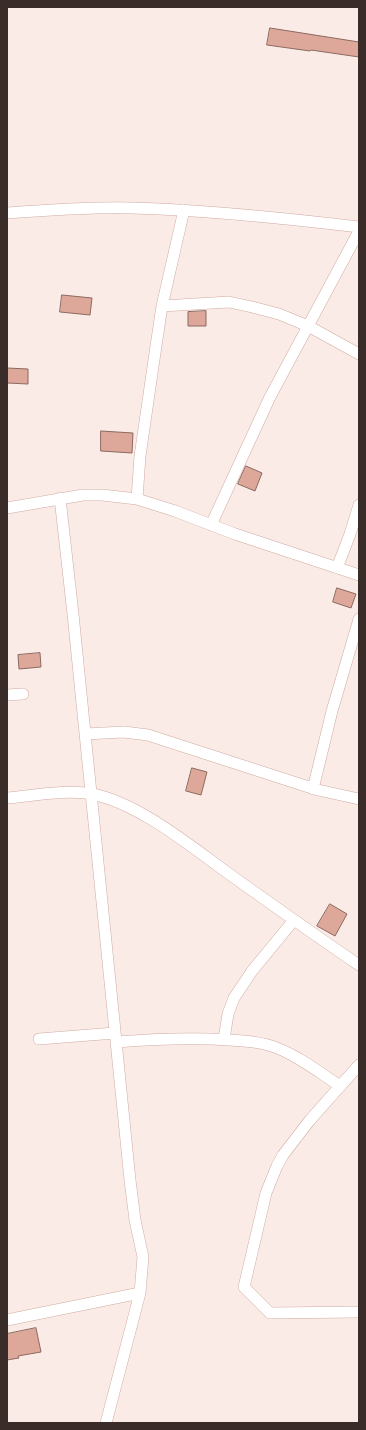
<!DOCTYPE html>
<style>
body{margin:0}
#map{position:relative;width:366px;height:1430px;overflow:hidden;background:#fbebe7;font-family:"Roboto Condensed",sans-serif}
canvas{display:block}
.frame{position:absolute;inset:0;border:8px solid #3a2c28;pointer-events:none}
</style>
<div id="map">
<canvas width="366" height="1430"></canvas>
<div class="frame"></div>
</div>
<script>
const context = document.querySelector('canvas').getContext('2d');
context.lineJoin = 'round';
function fillPath(path, color) {
  context.fillStyle = color;
  context.fill(path, 'evenodd');
}
function stroke(path, color, width, dash) {
  context.strokeStyle = color;
  context.lineWidth = width;
  context.lineCap = dash ? 'butt' : 'round';
  context.setLineDash(dash || []);
  context.stroke(path);
}
const building = new Path2D(`
 M270 28 359 42V57L311 50 310 51 267 45Z
 M62 295 92 298 90 315 60 312Z
 M206 311V326H188V312Z
 M7 368 28 369V384L7 383Z
 M101 431 133 433 132 453 101 451Z
 M246 466 262 473 255 491 238 484Z
 M337 588 356 594 351 608 333 602Z
 M40 653 41 667 19 669 18 655Z
 M192 768 207 772 201 795 186 791Z
 M330 904 347 914 335 936 317 926Z
 M36 1328 41 1352 18 1356 19 1358 7 1360V1334Z`);
const minor = new Path2D(`
 M7 213C48 210 90 207 132 208 208 210 283 218 359 227
 M162 306 229 302 252 307 279 314 308 326 359 354
 M60 498 73 614 130 1180 135 1220 143 1257 140 1293 106 1423
 M137 499 140 456 156 346 162 306 184 210
 M7 508 83 495H102L137 499 175 511 235 534 359 575
 M211 525 270 397 359 231
 M337 568 350 534 359 505
 M7 695 23 694
 M85 734 124 732 148 735 318 790 359 799
 M313 789 332 711 359 619
 M7 798C32 796 67 789 92 794 139 803 193 848 232 876 274 906 316 936 359 965
 M39 1039 115 1033
 M224 1039 228 1014 234 998 252 971 294 920
 M116 1042C154 1039 191 1037 229 1040 246 1041 262 1042 277 1048 300 1057 320 1073 340 1086
 M359 1065 310 1120 283 1155 277 1166 266 1193 244 1287 270 1313 359 1312
 M7 1320 140 1293`);
fillPath(building, '#dda899');
stroke(building, '#8a6960', 1);
stroke(minor, '#cfaba1', 12);
stroke(minor, '#fff', 11);
</script>
